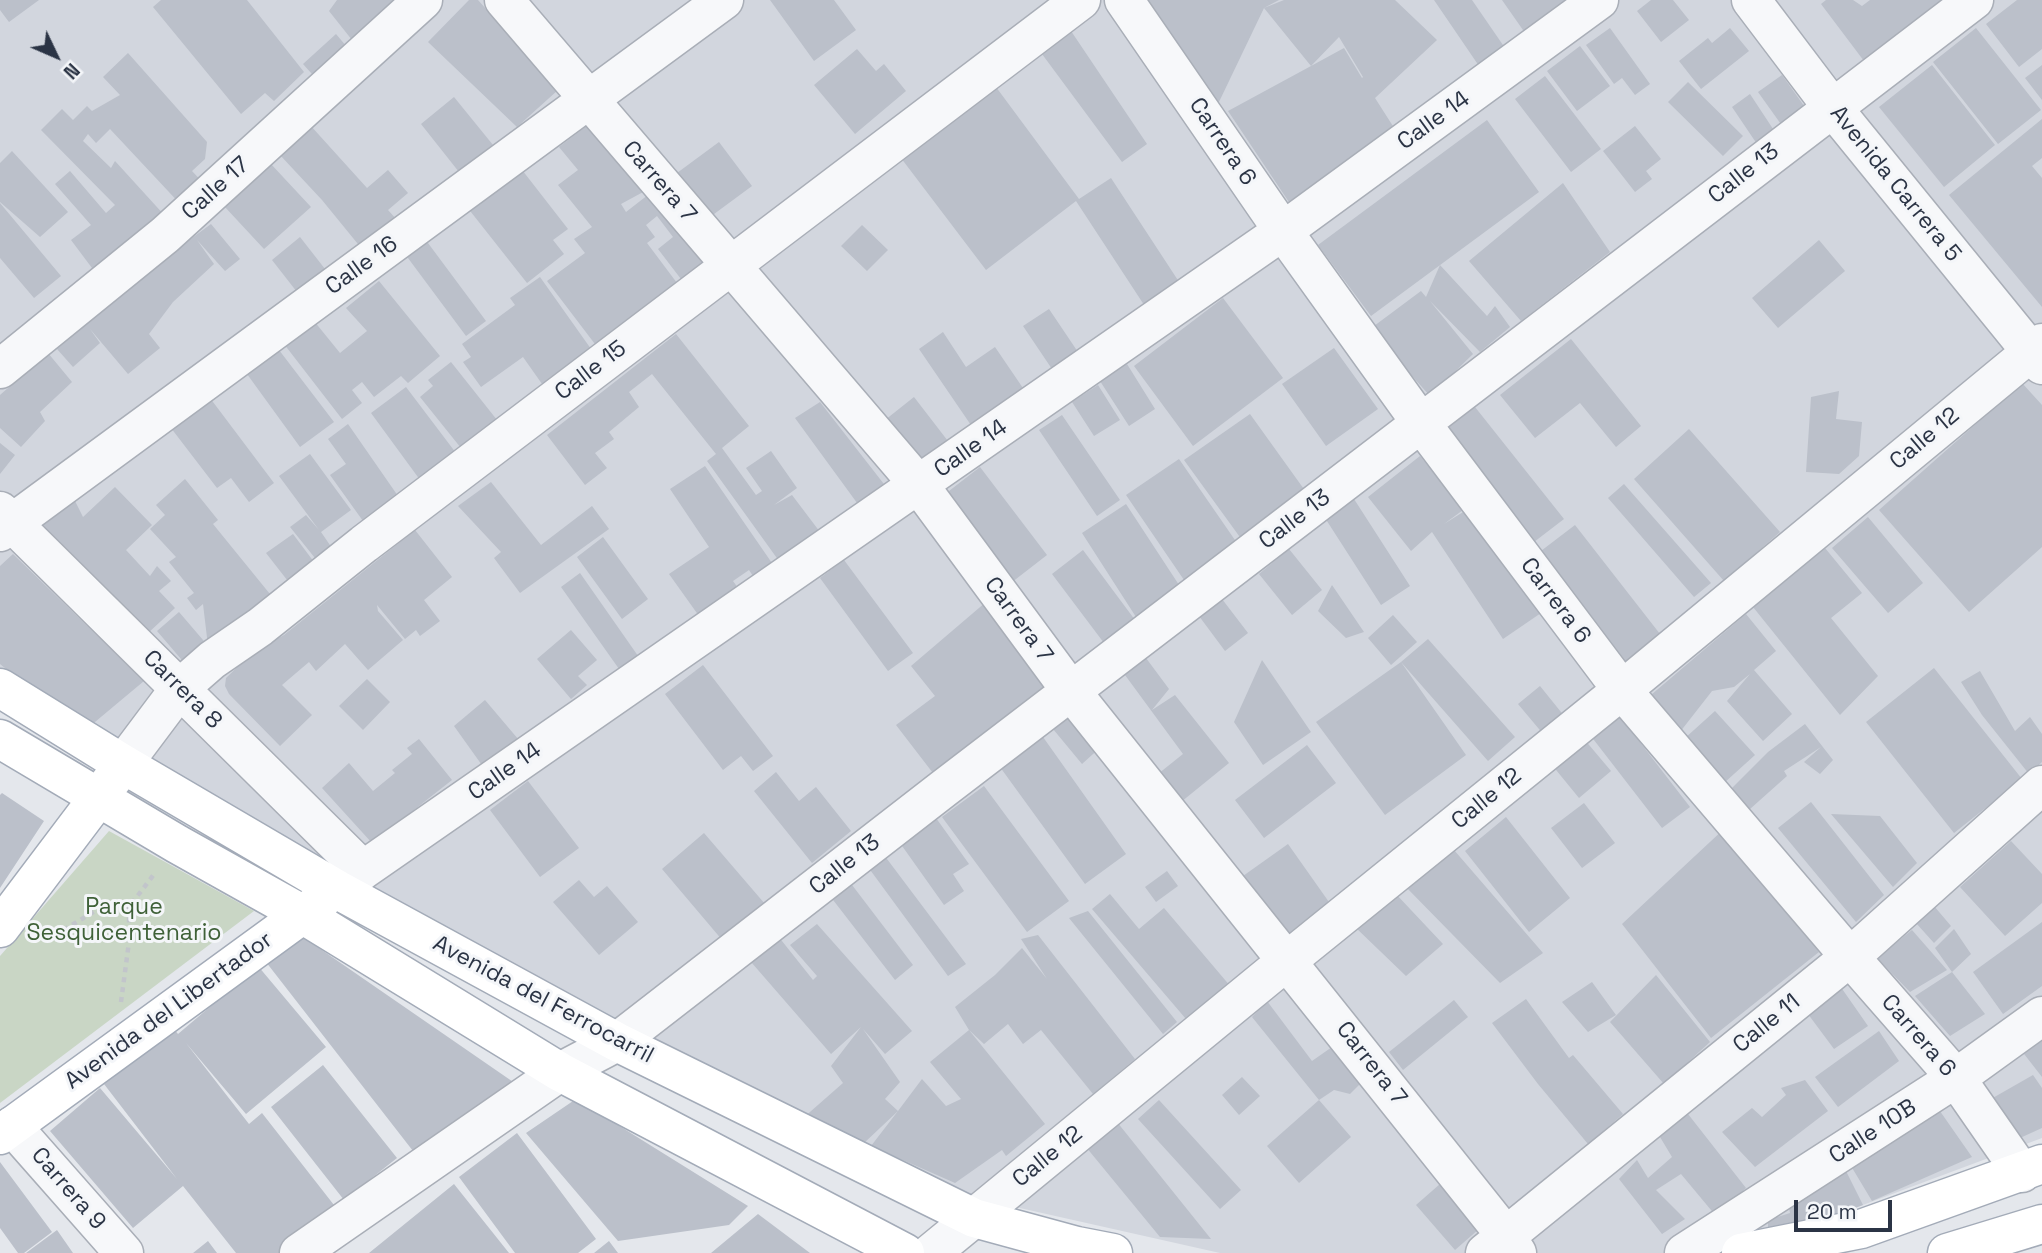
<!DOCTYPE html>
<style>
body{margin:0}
#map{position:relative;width:2042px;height:1253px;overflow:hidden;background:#e4e7ec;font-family:"Space Grotesk",sans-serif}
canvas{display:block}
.north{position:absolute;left:21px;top:21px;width:70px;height:70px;-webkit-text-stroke:5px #f4f6f9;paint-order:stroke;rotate:134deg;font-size:19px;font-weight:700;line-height:28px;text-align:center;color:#2b3445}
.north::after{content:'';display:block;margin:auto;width:24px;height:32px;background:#2b3445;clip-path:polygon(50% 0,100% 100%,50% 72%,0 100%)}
.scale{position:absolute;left:1794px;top:1200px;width:98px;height:32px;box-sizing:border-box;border:4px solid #2b3445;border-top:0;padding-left:9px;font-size:21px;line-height:24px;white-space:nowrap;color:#2b3445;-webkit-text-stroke:5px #f4f6f9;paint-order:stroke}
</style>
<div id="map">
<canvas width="2042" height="1253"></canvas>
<div class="north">N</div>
<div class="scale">20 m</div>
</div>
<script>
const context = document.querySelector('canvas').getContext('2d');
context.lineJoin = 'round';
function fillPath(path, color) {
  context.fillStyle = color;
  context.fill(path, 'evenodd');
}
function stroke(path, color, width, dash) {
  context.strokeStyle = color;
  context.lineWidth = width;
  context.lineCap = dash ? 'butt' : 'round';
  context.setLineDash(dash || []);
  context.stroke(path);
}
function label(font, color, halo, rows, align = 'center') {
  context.font = font + ' "Space Grotesk",sans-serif';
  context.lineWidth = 6;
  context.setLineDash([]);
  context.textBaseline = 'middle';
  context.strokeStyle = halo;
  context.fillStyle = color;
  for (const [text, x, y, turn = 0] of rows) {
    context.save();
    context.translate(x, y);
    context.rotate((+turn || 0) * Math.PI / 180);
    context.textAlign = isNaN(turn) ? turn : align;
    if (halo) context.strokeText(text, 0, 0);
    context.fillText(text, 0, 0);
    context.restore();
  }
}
const built = new Path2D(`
 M0 0H2042V1138L1796 1230 1681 1253H1220L962 1195 756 1089 585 1010 0 681Z`);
const green = new Path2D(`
 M109 831 254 911 0 1103V956Z`);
const building = new Path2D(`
 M0 0H39L9 22 0 10Z
 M161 0H247L304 72 274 101 265 93 241 114 153 7Z
 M337 0H413L356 45 329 11Z
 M469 0H478L558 90 517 127 428 42Z
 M770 0H834L856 30 814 61Z
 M1138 0H1279L1264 8 1284 0H1395L1437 40 1375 98 1398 134 1293 208 1228 111 1311 66 1264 8 1218 104ZM1339 37 1363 77 1362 78 1344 48 1311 66Z
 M1434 0H1472L1505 48 1479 66Z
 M1502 0H1586L1530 40Z
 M1651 0H1673L1689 20 1661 42 1637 11Z
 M1826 0H1853L1862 6 1870 0H1941L1945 6 1867 65 1821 4Z
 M2017 0H2042V49L2019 67 1986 24Z
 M1610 28 1650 84 1635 95 1622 78 1614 84 1586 45Z
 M1730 28 1749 51 1701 89 1679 61 1708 38 1712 43Z
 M1976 28 2041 110 1998 144 1933 62Z
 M1071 31 1147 144 1122 162 1042 54Z
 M336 34 352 53 320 83 303 64Z
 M1580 46 1610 86 1577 111 1547 71Z
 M857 49 876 71 884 64 906 91 855 134 814 85Z
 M128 53 207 142 205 159 192 171 206 186 183 207 110 129 96 143 88 134 83 141 111 168 115 161 166 217 98 276 71 240 91 225 55 184 70 171 106 213 115 205 41 130 62 109 73 120 87 106 92 111 120 95 103 77Z
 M1932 65 1995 145 1944 187 1879 107Z
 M2042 65V100L2025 78Z
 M1782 75 1807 110 1783 127 1758 92Z
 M1545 76 1601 149 1571 172 1515 99Z
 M1688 82 1743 136 1723 156 1668 102Z
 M996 87 1079 199 1111 178 1185 291 1150 314 1076 201 986 270 901 158Z
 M1750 94 1775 132 1757 144 1732 107Z
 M454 97 493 145 459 172 421 124Z
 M2042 119V158L2032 166 2042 178V307L1949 195Z
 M1487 120 1539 192 1371 316 1318 245Z
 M592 122 645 191 621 204 626 212 653 191 710 263 684 283 658 249 673 237 657 216 646 225 655 237 647 243 683 291 601 352 547 281 585 253 574 239 592 227 558 185 578 170 559 147Z
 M310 125 367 188 388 170 408 193 388 210 397 220 362 249 322 200 280 155Z
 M1635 126 1661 159 1646 171 1652 179 1635 192 1603 151Z
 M719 142 752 186 710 217 677 173Z
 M12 151 68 212 40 237 0 202V163Z
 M270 163 311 207 264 249 224 206Z
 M519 166 568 229 553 240 564 254 527 283 467 207Z
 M1563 183 1610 252 1521 321 1469 261Z
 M0 203 61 276 34 298 0 258Z
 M211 224 240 259 225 271 197 240 214 264 173 302 149 334 160 348 128 374 90 329 100 343 73 367 57 349 169 255Z
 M862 225 888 250 867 271 841 246Z
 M300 237 325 269 297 292 272 260Z
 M425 239 486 321 466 336 405 254Z
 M1819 240 1845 271 1778 328 1752 298Z
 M1440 265 1487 316 1495 306 1510 327 1480 352 1430 301 1473 354 1430 396 1370 329 1421 291 1426 297Z
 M540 277 596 356 547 391 523 357 481 387 463 362 471 357 462 344 515 305 510 298Z
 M379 281 440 356 408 383 401 376 374 397 362 382 352 390 362 403 342 419 284 344 314 321 340 353 367 331 346 308Z
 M1223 298 1283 378 1193 446 1134 366Z
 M1049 309 1082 358 1056 375 1023 326Z
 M943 332 966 367 995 347 1027 394 975 431 919 349Z
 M676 334 749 426 722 448 756 495 762 491 746 468 771 451 797 488 774 505 792 495 820 532 779 561 707 461 716 454 652 374 629 392 639 407 609 432 614 439 595 453 607 468 585 485 547 435Z
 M1571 339 1641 426 1616 447 1580 403 1535 438 1500 395Z
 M1334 348 1378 409 1326 446 1282 384Z
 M279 350 334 422 300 447 247 374Z
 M48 353 72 382 40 412 45 421 21 447 0 428V395Z
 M451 362 501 425 465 453 420 397 433 386 428 380Z
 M1127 364 1155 409 1129 426 1100 381Z
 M2022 383 2042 405V547L1969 612 1879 510Z
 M1098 385 1120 420 1094 436 1072 402Z
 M406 387 459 457 423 484 371 413Z
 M1839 391 1836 419 1862 422 1859 456 1839 474 1806 472 1811 397Z
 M914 397 951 445 917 471 880 424Z
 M210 398 274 483 249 502 231 478 217 488 171 428Z
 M820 402 887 488 860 507 795 418Z
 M1475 407 1564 519 1534 542 1448 428Z
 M1250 414 1306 492 1242 540 1184 460Z
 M1062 415 1120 500 1097 516 1039 430Z
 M348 424 398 496 363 521 330 475 346 464 328 439Z
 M1689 429 1780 532 1724 581 1634 479Z
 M0 443 15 455 0 474Z
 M310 454 351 510 321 532 334 551 319 563 290 527 306 515 319 530 279 476Z
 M1420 456 1463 510 1444 524 1471 507 1541 613 1503 639 1432 532 1411 551 1368 497Z
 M1179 459 1237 543 1184 580 1126 495Z
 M705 466 774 566 755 579 749 570 733 581 738 588 699 616 669 574 709 547 670 489Z
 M980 467 1047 555 1007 586 940 498Z
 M185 479 218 520 213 524 274 599 208 646 203 604 196 610 187 598 194 593 169 562 176 557 150 529 165 515 156 505Z
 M491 482 541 545 592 506 609 529 520 593 494 558 501 552 458 506Z
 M1624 484 1711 583 1694 597 1608 498Z
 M115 487 152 525 126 550 150 576 157 566 171 581 159 591 175 608 147 634 70 560 42 525 74 499 83 517Z
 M1354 499 1410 586 1381 605 1325 518Z
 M1126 504 1181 588 1136 617 1082 533Z
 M1868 517 1923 583 1888 613 1832 548Z
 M1575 525 1660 634 1623 663 1537 554Z
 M415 530 452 577 424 600 440 621 420 636 416 630 405 639 377 605 378 611 403 640 368 670 345 644 316 671 309 662 282 685 312 715 280 746 229 694 225 686 226 678 252 653 284 635Z
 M293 534 317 566 291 585 266 553Z
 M603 537 648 599 622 619 577 557Z
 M1825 548 1862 593 1831 618 1878 676 1840 715 1753 607Z
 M1289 549 1322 590 1292 615 1259 574Z
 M1083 550 1135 620 1104 643 1052 574Z
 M13 554 144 681 83 732 0 664V566Z
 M844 560 913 653 888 671 820 578Z
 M580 573 643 663 624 676 561 587Z
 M1332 585 1364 632 1346 638 1318 611Z
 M1222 599 1248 633 1225 651 1199 616Z
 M986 602 1052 683 936 777 896 725 935 696 911 666Z
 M179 612 209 647 187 666 157 631Z
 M1746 614 1776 651 1754 670 1792 714 1763 741 1727 701 1750 674 1734 687 1712 691 1680 732 1651 695Z
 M1393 615 1417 642 1391 665 1368 638Z
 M571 630 597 660 578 676 587 685 571 699 537 659Z
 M1428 639 1515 737 1488 761 1401 662 1466 755 1385 815 1316 722 1401 662Z
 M1146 658 1169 689 1152 710 1175 695 1229 763 1181 802 1158 774 1183 754 1125 675Z
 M1262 660 1311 732 1263 765 1234 722Z
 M703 665 773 756 753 771 741 756 723 770 665 694Z
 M1934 668 2022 779 1954 833 1866 722Z
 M1980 671 2015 731 2030 717 2042 734V762L2029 774 1982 715 1961 682Z
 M367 679 390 702 363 730 339 706Z
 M1540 686 1565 717 1544 735 1518 704Z
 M485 700 524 746 489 775 454 726Z
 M1077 710 1103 745 1082 764 1053 729Z
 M1615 710 1690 807 1662 828 1587 731Z
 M1715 711 1755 755 1724 783 1684 739Z
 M1805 724 1833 760 1820 774 1804 762 1821 747 1784 771 1787 776 1750 809 1729 791 1768 752Z
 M1043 737 1126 854 1085 884 1000 767Z
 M419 739 452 780 372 843 322 788 349 763 373 791 395 773 392 770 412 754 407 748Z
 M1584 739 1611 771 1579 798 1552 765Z
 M1307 745 1336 783 1264 838 1235 800Z
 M776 772 799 801 816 787 851 831 812 863 754 791Z
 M528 781 579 848 540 877 490 810Z
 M984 786 1069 901 1027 932 942 817Z
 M2 793 44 821 0 888V795Z
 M1811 802 1884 895 1856 922 1778 828Z
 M1584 803 1615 843 1582 868 1551 828Z
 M1831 814 1880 816 1917 863 1893 887Z
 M1506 817 1570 898 1529 932 1465 851Z
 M936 818 969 864 953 874 964 891 944 905 900 843Z
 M1725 828 1819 952 1711 1038 1622 924Z
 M704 833 765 904 723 941 662 869Z
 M2011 841 2042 874V903L2005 936 1960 887Z
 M1288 844 1336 912 1290 944 1243 876Z
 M1454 850 1543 953 1500 983 1404 885Z
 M884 855 966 964 948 976 868 867Z
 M1167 871 1178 886 1156 902 1145 887Z
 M579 880 594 897 607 886 638 922 599 955 553 902Z
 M849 881 913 965 895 980 830 896Z
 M1395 893 1443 944 1406 976 1354 926Z
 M1110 894 1139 929 1164 908 1231 987 1207 1009 1186 1019 1092 909Z
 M1934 906 1951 926 1934 943 1916 923Z
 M1088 911 1177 1022 1163 1034 1069 918Z
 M2042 922V986L2003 1014 1973 972Z
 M817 924 912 1031 885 1054 863 1029 900 1082 885 1099 898 1111 922 1079 946 1106 961 1099 930 1062 969 1030 1045 1124 1006 1156 1002 1150 955 1183 871 1146 898 1111 863 1144 802 1119 843 1083 831 1066 861 1027 831 1054 745 955 774 931 813 980 817 976 790 945Z
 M1954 929 1971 954 1952 972 1935 948Z
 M1912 930 1947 970 1910 992 1877 958Z
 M1038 935 1135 1059 1093 1094 1041 1030 1023 1044 1008 1024 984 1044 969 1030 955 1007 995 975 1022 948 1047 979 1021 939Z
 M303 937 519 1086 420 1160 266 962Z
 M258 966 326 1047 246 1114 186 1043 249 1124 262 1113 341 1214 291 1253H236L183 1186 133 1228 50 1131 100 1088 177 1179 104 1084 174 1029 178 1034Z
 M1952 972 1985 1014 1950 1036 1915 996Z
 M1656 975 1710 1042 1664 1084 1610 1022Z
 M1592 982 1616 1015 1588 1032 1562 1002Z
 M1838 983 1868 1026 1834 1049 1805 1010Z
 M1526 999 1569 1058 1573 1055 1623 1114 1588 1144 1538 1084 1492 1023Z
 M1454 1000 1468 1017 1403 1070 1389 1052Z
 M1267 1001 1312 1061 1332 1047 1369 1075 1350 1094 1334 1090 1319 1100 1252 1017Z
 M1879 1031 1899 1061 1838 1107 1815 1077Z
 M2042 1038V1077L2021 1050Z
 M323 1065 397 1158 344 1200 271 1107Z
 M2033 1075 2042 1088V1128L2020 1138 1991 1099Z
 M1242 1077 1260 1096 1239 1115 1222 1095Z
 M1805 1080 1828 1111 1755 1167 1722 1132 1752 1108 1762 1117 1786 1095 1781 1088Z
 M576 1099 748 1206 729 1225 618 1241 526 1133Z
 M1159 1100 1241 1190 1220 1209 1138 1119Z
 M1319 1100 1351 1137 1299 1183 1267 1146Z
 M1935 1104 1972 1157 1872 1201 1848 1161Z
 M1688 1114 1746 1188 1716 1216 1681 1174 1656 1190 1685 1219 1662 1234 1619 1179 1637 1160 1648 1178 1672 1157 1660 1137Z
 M1117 1122 1211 1239 1160 1237 1086 1147Z
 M517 1133 596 1239 578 1253H515L459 1177Z
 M0 1162 52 1232 24 1253H18L0 1228Z
 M1843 1165 1863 1205 1796 1230 1768 1235V1220L1790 1213 1788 1203Z
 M454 1184 509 1253H369Z
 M1440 1184 1479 1229 1455 1250 1416 1205Z
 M758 1214 810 1253H711Z
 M57 1230 73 1253H26Z
 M208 1241 217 1253H193Z
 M609 1241 618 1253H594Z`);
const path = new Path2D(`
 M44 930 62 931 108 903 129 907
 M121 1002 129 942V907L155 873`);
const minor = new Path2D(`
 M504 0 919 485 1071 691 1506 1236 1517 1253
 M1124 0 1283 231 1421 423 1622 690 1850 957 1956 1078 2022 1173
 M1751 0 1832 107 2042 365
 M0 369 165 235 423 0
 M0 511 363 870
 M0 532 724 0
 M123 764 180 688 212 660 260 627 364 544 1081 0
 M338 890 363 870 1283 231 1599 0
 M12 1126 124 1253
 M299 1253 560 1072 617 1042 943 789 1974 0
 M931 1253 1288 960 1622 690 2042 343
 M1485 1253 1850 957 2042 785
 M1684 1253 1956 1078 2042 1016`);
const major = new Path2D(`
 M0 688 123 764 338 890 617 1042 974 1218 1077 1246 1113 1253
 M0 739 177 844 302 914 560 1072 905 1253
 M0 928 114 777
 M0 1135 321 901
 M1741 1253 1861 1229 2042 1164
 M1947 1253 2042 1224`);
const streetNames = [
 ["Calle 14",1434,121,-36],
 ["Carrera 6",1222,142,56],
 ["Calle 13",1744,174,-38],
 ["Carrera 7",659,182,49],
 ["Avenida Carrera 5",1895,184,51],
 ["Calle 17",216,189,-42],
 ["Calle 16",362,266,-36],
 ["Calle 15",591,371,-37],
 ["Calle 12",1925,439,-40],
 ["Calle 14",971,449,-35],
 ["Calle 13",1295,520,-37],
 ["Carrera 6",1555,601,53],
 ["Carrera 7",1018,620,54],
 ["Carrera 8",182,690,45],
 ["Calle 14",505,772,-35],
 ["Calle 12",1487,799,-39],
 ["Calle 13",845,865,-38],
 ["Avenida del Ferrocarril",543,1000,28],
 ["Avenida del Libertador",169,1011,-36],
 ["Calle 11",1767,1024,-39],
 ["Carrera 6",1918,1036,49],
 ["Carrera 7",1371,1064,52],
 ["Calle 10B",1873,1132,-33],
 ["Calle 12",1048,1157,-39],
 ["Carrera 9",68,1189,49]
];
const parkNames = [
 ["Parque",124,908],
 ["Sesquicentenario",124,934]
];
fillPath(built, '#d2d6de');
fillPath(green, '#c9d6c5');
fillPath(building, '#bbc0ca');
stroke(minor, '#a9aeb7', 41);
stroke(major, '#a3abb8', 41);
stroke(path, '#c2c5cb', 4.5, [5, 5]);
stroke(minor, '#f7f8fa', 38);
stroke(major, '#fff', 38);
label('23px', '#2b3445', '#f4f6f9', streetNames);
label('23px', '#3f6138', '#f4f6f9', parkNames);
</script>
